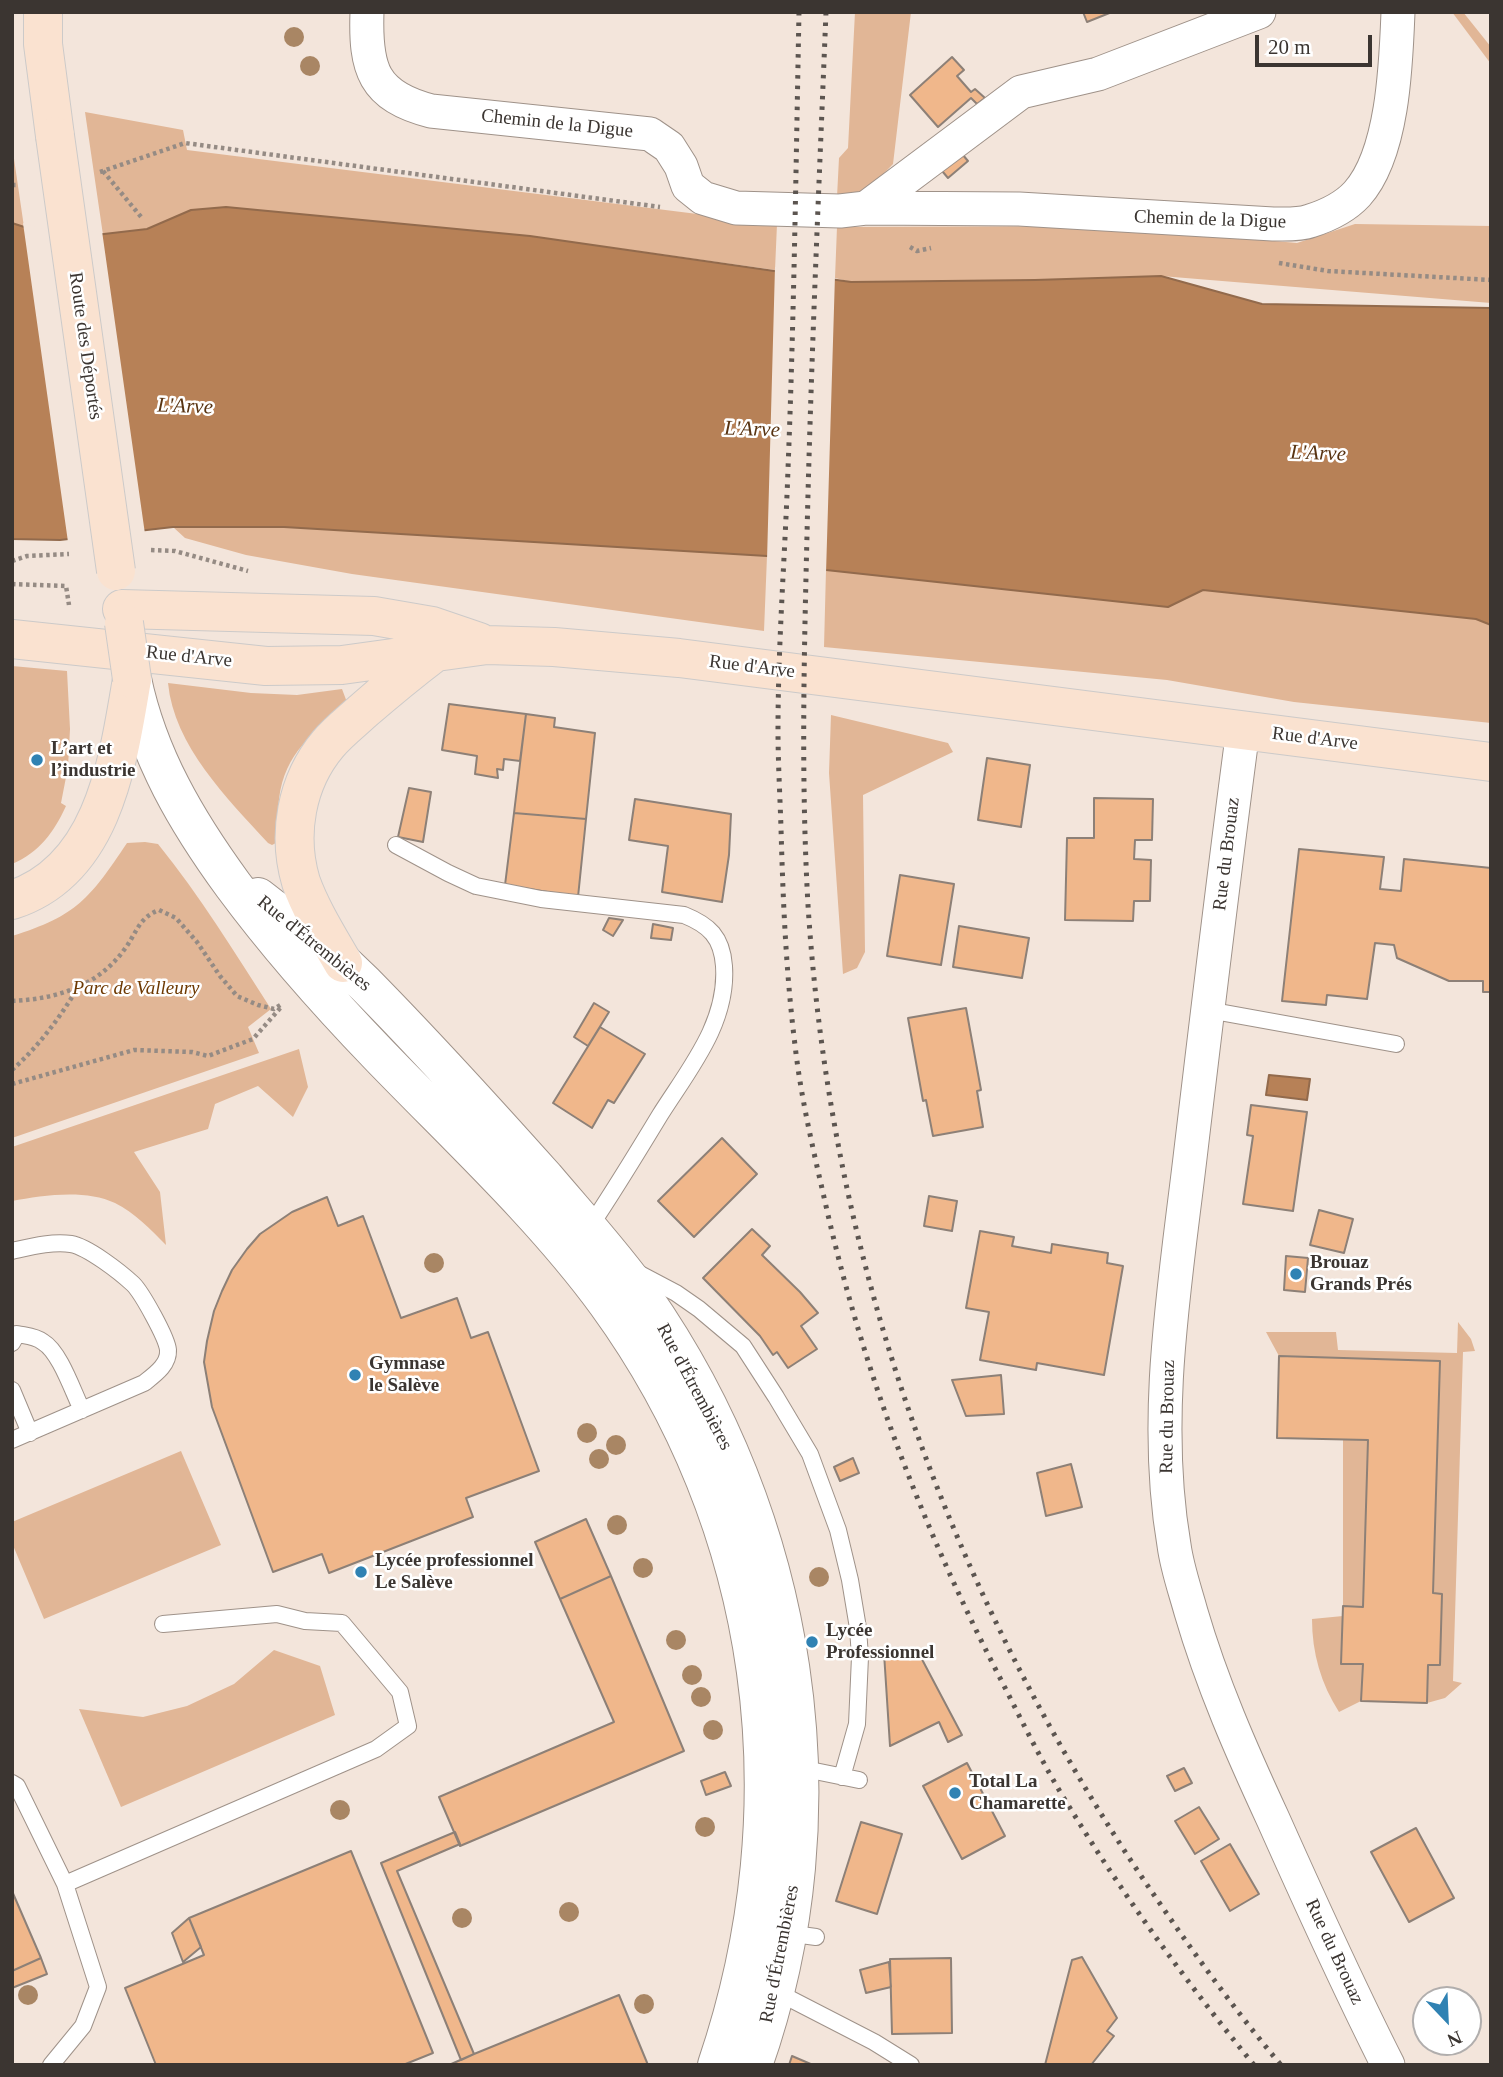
<!DOCTYPE html>
<meta charset="utf-8">
<style>
body{margin:0}
#map{position:relative;width:1503px;height:2077px;overflow:hidden;background:#f3e5db;font-family:Georgia,serif}
canvas{display:block}
.frame{position:absolute;inset:0;border:14px solid #3b3531;pointer-events:none}
.north{position:absolute;left:1412px;top:1986px;width:70px;height:70px;box-sizing:border-box;background:#fff;border:2px solid #b1aead;border-radius:50%;rotate:157deg;font-size:19px;font-weight:700;line-height:28px;text-align:center;color:#3b3531}
.north::after{content:'';display:block;margin:auto;width:24px;height:32px;background:#3082b3;clip-path:polygon(50% 0,100% 100%,50% 72%,0 100%)}
.scale{position:absolute;left:1255px;top:35px;width:117px;height:32px;box-sizing:border-box;border:4px solid #3b3531;border-top:0;padding-left:9px;font-size:21px;line-height:24px;white-space:nowrap;color:#3b3531;-webkit-text-stroke:5px #fff;paint-order:stroke}
</style>
<div id="map">
<canvas width="1503" height="2077"></canvas>
<div class="frame"></div>
<div class="north">N</div>
<div class="scale">20 m</div>
</div>
<script>
const context = document.querySelector('canvas').getContext('2d');
context.lineJoin = 'round';
function fillPath(path, color) {
  context.fillStyle = color;
  context.fill(path, 'evenodd');
}
function stroke(path, color, width, dash) {
  context.strokeStyle = color;
  context.lineWidth = width;
  context.lineCap = dash ? 'butt' : 'round';
  context.setLineDash(dash || []);
  context.stroke(path);
}
function label(font, color, halo, rows, align = 'center') {
  context.font = font + ' Georgia,serif';
  context.lineWidth = 5;
  context.setLineDash([]);
  context.textBaseline = 'middle';
  context.strokeStyle = halo;
  context.fillStyle = color;
  for (const [text, x, y, turn = 0] of rows) {
    context.save();
    context.translate(x, y);
    context.rotate((+turn || 0) * Math.PI / 180);
    context.textAlign = isNaN(turn) ? turn : align;
    if (halo) context.strokeText(text, 0, 0);
    context.fillText(text, 0, 0);
    context.restore();
  }
}
const green = new Path2D(`
 M855 12H911L893 164 866 192 837 197 839 158 848 148Z
 M1452 12H1463L1491 47V64Z
 M85 112 183 130 187 150 777 224 775 270 530 236 191 210 147 229 103 235Z
 M12 145 24 227 12 223Z
 M1355 224 1491 226V303L1161 276 1035 280 851 282 835 278 837 227 1103 226 1297 243Z
 M173 527H284L767 556 764 631 352 574 246 555 185 538Z
 M826 570 1167 607 1203 590 1476 619 1491 625V723L1294 702 1167 680 824 647Z
 M12 666 67 671 70 729 68 767 61 803 66 806C54 832 40 852 12 864Z
 M168 683 251 693 297 695 342 689 348 705C313 733 285 752 279 799 277 814 281 829 276 843L272 845 268 843C227 798 174 746 168 683Z
 M831 715 948 743 953 752 863 795 865 952 857 968 843 974 829 773Z
 M145 842 158 844C200 896 235 953 271 1009L248 1027 259 1053 12 1138V936C77 916 90 898 127 843Z
 M299 1049 308 1087 293 1117 258 1086 215 1104 208 1129 134 1152 160 1192 166 1245C150 1229 135 1213 115 1203 86 1189 43 1195 12 1201V1147Z
 M1458 1322 1471 1339 1475 1351 1463 1352 1453 1681 1462 1683 1445 1698 1427 1703 1428 1665H1440L1442 1594 1433 1593 1440 1361 1279 1356 1266 1332H1336L1338 1350 1457 1353Z
 M1343 1439 1368 1440 1363 1607 1343 1606Z
 M181 1451 221 1545 44 1619 12 1543V1522Z
 M1343 1616 1341 1664H1363L1361 1701 1339 1712C1321 1684 1312 1653 1312 1619Z
 M274 1650 320 1666 335 1715 121 1807 79 1709 143 1717 187 1706 234 1684Z`);
const water = new Path2D(`
 M226 207 530 236 851 282 1035 280 1161 276 1262 304 1491 308V625L1476 619 1203 590 1168 607 826 570 767 556 284 527H173L60 540 12 539V223L61 239 147 229 191 210Z
 M1269 1075 1310 1079 1307 1100 1266 1095Z`);
const pier = new Path2D(`
 M23 223 61 235 102 231 145 534 68 542Z
 M775 267 835 275 826 573 767 560Z`);
const building = new Path2D(`
 M1083 12H1112L1087 22Z
 M952 57 964 70 957 76 971 92 975 89 985 98 977 104 971 98 938 127 910 95Z
 M957 148 968 161 948 178 937 165Z
 M449 704 526 714 520 761 504 759 503 770 497 769 498 778 475 774 477 756 442 750Z
 M526 714 555 718 554 727 595 733 586 819 514 813Z
 M987 758 1030 765 1021 827 978 820Z
 M409 788 431 792 423 842 398 837Z
 M1094 798 1153 799 1152 840H1135L1134 859 1151 860 1150 901H1134L1133 921 1065 920 1067 838H1094Z
 M635 799 731 814 729 855 722 902 662 892 668 846 629 840Z
 M514 813 586 819 578 897 505 885Z
 M1299 849 1384 857 1380 889 1401 891 1404 859 1491 868V992H1483V981H1449L1397 958 1394 945 1375 943 1367 999 1327 995 1326 1005 1282 1001Z
 M900 875 954 884 941 965 887 956Z
 M609 918 623 920 613 936 603 930Z
 M653 924 673 928 671 940 651 938Z
 M959 926 1029 938 1022 978 953 967Z
 M594 1003 609 1012 588 1046 574 1037Z
 M966 1008 981 1090 977 1091 983 1127 933 1136 926 1100 923 1101 908 1018Z
 M600 1027 645 1054 614 1103 608 1100 592 1128 553 1103Z
 M1251 1105 1307 1112 1293 1211 1243 1204 1253 1136 1247 1135Z
 M722 1138 757 1174 694 1237 658 1201Z
 M929 1196 957 1201 952 1231 924 1226Z
 M327 1197 338 1226 363 1216 401 1318 457 1298 471 1338 488 1332 539 1471 466 1498 473 1517 329 1573 322 1554 273 1572 212 1407 204 1362 207 1341 214 1311 222 1291 232 1270 247 1249 260 1234 292 1212Z
 M1319 1210 1353 1219 1344 1253 1310 1245Z
 M752 1229 770 1246 762 1255 800 1292 818 1313 801 1326 817 1349 788 1368 777 1352 773 1355 760 1336 703 1278Z
 M980 1231 1014 1237 1012 1246 1051 1253 1052 1244 1108 1253 1107 1263 1123 1266 1104 1375 1037 1363 1036 1370 980 1360 989 1312 966 1308Z
 M1286 1256 1308 1258 1305 1292 1284 1290Z
 M1279 1356 1440 1361 1433 1593 1442 1594 1440 1665H1428L1427 1703 1361 1701 1363 1664H1341L1343 1606 1363 1607 1368 1440 1277 1438Z
 M1001 1375 1004 1414 966 1416 952 1380Z
 M853 1458 859 1473 840 1481 834 1467Z
 M1071 1464 1082 1507 1046 1516 1037 1473Z
 M586 1519 611 1576 560 1599 535 1542Z
 M611 1576 684 1751 460 1846 439 1797 614 1722 560 1599Z
 M916 1648 962 1735 948 1742 939 1722 890 1746 884 1653Z
 M967 1763 1005 1836 962 1859 923 1786Z
 M1184 1768 1192 1783 1175 1791 1167 1776Z
 M725 1772 731 1786 706 1795 701 1781Z
 M1199 1807 1219 1839 1195 1854 1175 1821Z
 M861 1822 902 1834 877 1914 836 1901Z
 M1416 1828 1454 1898 1409 1922 1371 1852Z
 M455 1832 460 1844 397 1871 474 2054 461 2060 381 1863Z
 M1230 1844 1259 1894 1230 1911 1201 1861Z
 M351 1851 433 2053 403 2065H156L125 1988 204 1955 189 1918Z
 M12 1891 41 1958 12 1971Z
 M189 1918 201 1947 183 1962 172 1933Z
 M1082 1957 1117 2018 1107 2031 1114 2036 1091 2065H1045L1072 1960Z
 M41 1958 47 1974 12 1988V1971Z
 M951 1958 952 2033 892 2034 890 1959Z
 M889 1962 891 1987 866 1993 860 1970Z
 M619 1995 648 2065H449L474 2054Z
 M792 2056 813 2065H789Z`);
const path = new Path2D(`
 M103 171 142 218
 M100 172 185 143 660 207
 M12 185H18
 M910 247 917 251 931 248
 M1279 263 1328 271 1491 280
 M151 550 175 551 248 571
 M12 561 27 556 69 554
 M12 584 66 586 69 605
 M12 1001C55 999 97 987 124 950 137 933 138 918 159 910L176 918 197 942 220 976 237 996 258 1005 274 1009 282 1004
 M12 1070C38 1047 59 1019 77 989
 M12 1084 134 1050 192 1052 208 1056 253 1039 282 1006`);
const lane = new Path2D(`
 M396 845 448 873 476 886 541 899 684 915C709 925 722 937 724 966 728 1023 689 1069 660 1115 637 1153 614 1191 589 1228
 M1208 1010 1396 1044
 M12 1251C30 1247 52 1241 71 1244 88 1247 120 1272 133 1284 142 1293 167 1338 168 1350 169 1365 154 1375 144 1383L12 1440
 M640 1274 676 1293 699 1309 743 1346 776 1397 810 1454 838 1530 850 1580 858 1628 860 1657 857 1724 842 1777
 M12 1343 17 1334C26 1336 35 1336 43 1342 60 1352 73 1392 82 1410
 M12 1390 30 1433
 M800 1768 859 1780
 M12 1783 17 1786 65 1884 98 1987 83 2026 51 2065
 M65 1884 376 1749 408 1726 400 1692 342 1623 305 1621 277 1614 163 1624
 M786 1933 816 1937
 M773 1990 874 2042 911 2065`);
const street = new Path2D(`
 M367 12C365 69 373 96 431 111L650 134 669 147 681 166 688 186 703 198 736 208 840 211 866 208 1021 92 1098 74 1259 12
 M866 208 1019 209 1273 224C1285 224 1299 225 1310 221 1326 216 1345 207 1357 194 1393 154 1396 65 1398 12
 M1243 730C1224 872 1207 1015 1190 1158 1175 1285 1152 1417 1174 1545 1177 1568 1185 1590 1191 1612 1212 1684 1242 1752 1273 1819 1310 1902 1347 1984 1388 2065`);
const secondary = new Path2D(`
 M132 679C148 756 187 822 233 885 278 946 327 1001 379 1055 455 1134 542 1214 607 1303 769 1526 805 1805 717 2065
 M258 897 343 963 365 984C427 1047 486 1112 545 1178 578 1217 613 1255 643 1297 798 1519 844 1808 753 2065`);
const primary = new Path2D(`
 M43 12V44L55 136
 M122 609 374 616 432 626 479 642
 M12 639 266 666 342 665 487 645 554 647 679 658 1491 762
 M12 900C104 870 118 761 132 679
 M343 963C328 937 311 910 301 882 287 835 296 782 328 744 338 732 351 722 363 711 386 691 409 672 434 653`);
const rail = new Path2D(`
 M799 12C796 165 794 317 788 469 785 556 778 643 778 730 778 763 780 796 781 828 783 901 786 973 795 1045 801 1099 814 1153 826 1206 863 1370 921 1524 998 1674 1021 1719 1043 1765 1070 1808 1125 1898 1187 1983 1254 2065
 M826 12C819 186 811 360 807 535 804 658 801 781 808 905 831 1270 955 1609 1163 1908 1200 1962 1239 2015 1281 2065`);
const primaryBridge = new Path2D(`
 M55 136 116 571
 M124 623 132 679`);
const trees = [
 [294,37],
 [310,66],
 [434,1263],
 [587,1433],
 [616,1445],
 [599,1459],
 [617,1525],
 [643,1568],
 [819,1577],
 [676,1640],
 [692,1675],
 [701,1697],
 [713,1730],
 [340,1810],
 [705,1827],
 [569,1912],
 [462,1918],
 [28,1995],
 [644,2004]
];
const markers = [
 [37,760,7,"#3082b3"],
 [1296,1274,7,"#3082b3"],
 [355,1375,7,"#3082b3"],
 [361,1572,7,"#3082b3"],
 [812,1642,7,"#3082b3"],
 [955,1793,7,"#3082b3"]
];
const streetNames = [
 ["Chemin de la Digue",557,124,6],
 ["Chemin de la Digue",1210,220,2],
 ["Route des Déportés",85,346,82],
 ["Rue d'Arve",189,657,6],
 ["Rue d'Arve",752,667,7],
 ["Rue d'Arve",1315,739,7],
 ["Rue du Brouaz",1227,854,-83],
 ["Rue d'Étrembières",314,944,39],
 ["Rue d'Étrembières",694,1387,62],
 ["Rue du Brouaz",1168,1417,-89],
 ["Rue du Brouaz",1334,1952,65],
 ["Rue d'Étrembières",780,1954,-79]
];
const poiNames = [
 ["L’art et",51,749],
 ["l’industrie",51,771],
 ["Brouaz",1310,1263],
 ["Grands Prés",1310,1285],
 ["Gymnase",369,1364],
 ["le Salève",369,1386],
 ["Lycée professionnel",375,1561],
 ["Le Salève",375,1583],
 ["Lycée",826,1631],
 ["Professionnel",826,1653],
 ["Total La",969,1782],
 ["Chamarette",969,1804]
];
const parkNames = [
 ["Parc de Valleury",136,989]
];
const waterNames = [
 ["L'Arve",185,407,2],
 ["L'Arve",752,430,2],
 ["L'Arve",1318,454,2]
];
fillPath(green, '#e1b696');
fillPath(water, '#b78157');
stroke(water, '#926a4c', 2);
fillPath(pier, '#f3e5db');
fillPath(building, '#f0b78b');
stroke(building, '#8d8077', 2);
stroke(lane, '#9f9289', 18);
stroke(street, '#9f9289', 35);
stroke(secondary, '#9f9289', 40);
stroke(primary, '#cccac9', 40);
stroke(path, '#958b84', 4.5, [3.5, 3.5]);
stroke(lane, '#fff', 16);
stroke(street, '#fff', 33);
stroke(secondary, '#fff', 38);
stroke(primary, '#fae2d0', 38);
stroke(rail, '#5c5550', 5, [3.5, 7]);
stroke(primaryBridge, '#cccac9', 40, []);
stroke(primaryBridge, '#fae2d0', 38);
context.fillStyle = '#a98664';
for (const [x, y] of trees) {
  context.beginPath();
  context.arc(x, y, 10, 0, 2 * Math.PI);
  context.fill();
}
for (const [x, y, r, color] of markers) {
  const dot = new Path2D();
  dot.arc(x, y, r, 0, 2 * Math.PI);
  context.fillStyle = color;
  context.fill(dot);
  stroke(dot, '#fff', 2.5);
}
label('19px', '#3b3531', '#fff', streetNames);
label('bold 19px', '#3b3531', '#fff', poiNames, 'left');
label('italic 19px', '#6d3902', '#fff', parkNames);
label('italic 21px', '#583311', '#fff', waterNames);
</script>
